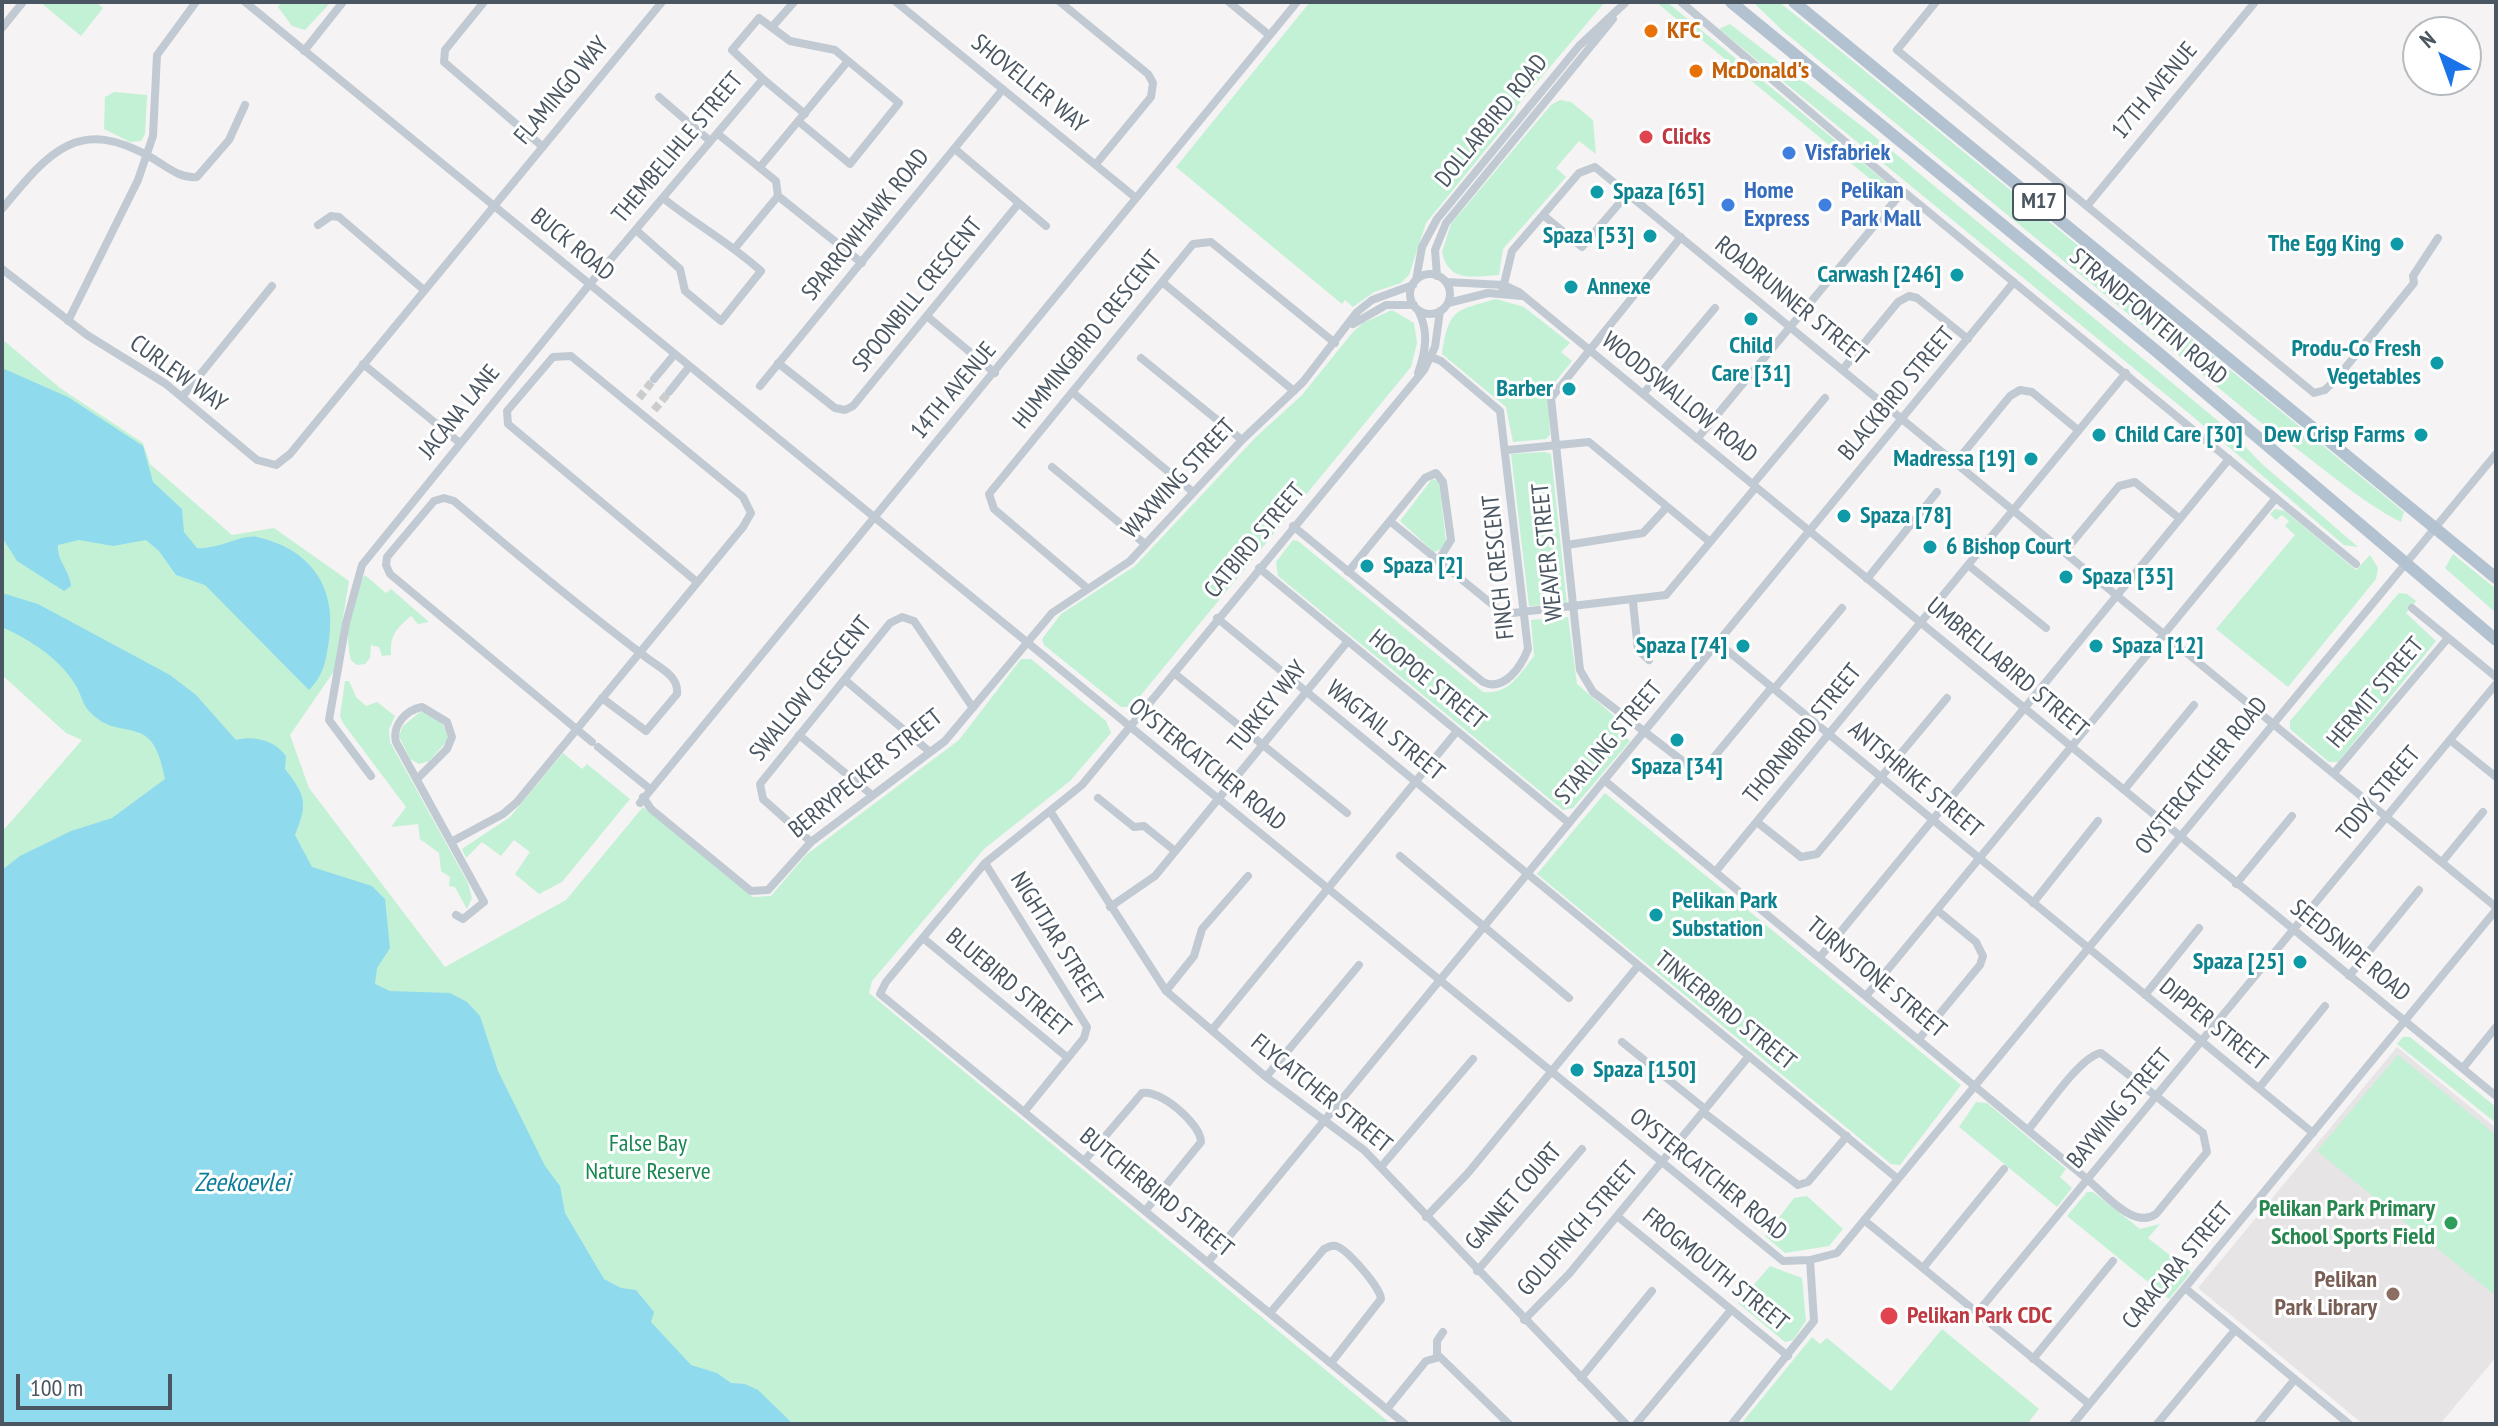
<!DOCTYPE html>
<style>
body{margin:0}
#map{position:relative;width:2498px;height:1426px;overflow:hidden;background:#f5f3f3;font-family:"PT Sans Narrow",sans-serif}
canvas{display:block}
.frame{position:absolute;inset:0;border:4px solid #4a5661;pointer-events:none}
.north{position:absolute;left:2402px;top:16px;width:80px;height:80px;box-sizing:border-box;background:#fff;border:2px solid #b7bbc0;border-radius:50%;rotate:319deg;font-size:22px;font-weight:700;line-height:32px;text-align:center;color:#4a5661}
.north::after{content:'';display:block;margin:auto;width:28px;height:36px;background:#1a73e8;clip-path:polygon(50% 0,100% 100%,50% 72%,0 100%)}
.scale{position:absolute;left:16px;top:1374px;width:156px;height:36px;box-sizing:border-box;border:4px solid #4a5661;border-top:0;padding-left:10px;font-size:24px;line-height:28px;white-space:nowrap;color:#4a5661;-webkit-text-stroke:6px #fff;paint-order:stroke}
</style>
<div id="map">
<canvas width="2498" height="1426"></canvas>
<div class="frame"></div>
<div class="north">N</div>
<div class="scale">100 m</div>
</div>
<script>
const context = document.querySelector('canvas').getContext('2d');
context.lineJoin = 'round';
function fillPath(path, color) {
  context.fillStyle = color;
  context.fill(path, 'evenodd');
}
function stroke(path, color, width, dash) {
  context.strokeStyle = color;
  context.lineWidth = width;
  context.lineCap = dash ? 'butt' : 'round';
  context.setLineDash(dash || []);
  context.stroke(path);
}
function label(font, color, halo, rows, align = 'center') {
  context.font = font + ' "PT Sans Narrow",sans-serif';
  context.lineWidth = 6;
  context.setLineDash([]);
  context.textBaseline = 'middle';
  context.strokeStyle = halo;
  context.fillStyle = color;
  for (const [text, x, y, turn = 0] of rows) {
    context.save();
    context.translate(x, y);
    context.rotate((+turn || 0) * Math.PI / 180);
    context.textAlign = isNaN(turn) ? turn : align;
    if (halo) context.strokeText(text, 0, 0);
    context.fillText(text, 0, 0);
    context.restore();
  }
}
const education = new Path2D(`
 M2397 1047 2496 1128V1357L2440 1424H2363L2198 1288Z`);
const green = new Path2D(`
 M40 2H96L103 8 81 36Z
 M282 2H331L305 30 292 26 278 7Z
 M1310 2H1605L1517 106 1514 115 1426 223 1409 275 1401 283 1374 292 1353 307 1345 300 1342 304 1176 167Z
 M1656 2H1667L1892 187 1888 201 1887 193Z
 M1753 2H1779L1833 45 2404 512 2401 522C2352 497 2311 456 2265 426L1783 31Z
 M1730 24 1868 131 2229 430 2262 464 2358 547 2344 545 2191 415 1719 29Z
 M114 92 147 95 145 134 141 141 130 142 104 129 105 97Z
 M1560 100 1571 102 1593 120 1596 154 1579 141 1556 168 1566 177 1503 249 1499 275C1474 276 1449 284 1442 252L1451 224 1551 105Z
 M1496 299 1524 307 1570 343 1561 352 1572 361 1548 391 1550 435 1546 439 1513 442 1506 407 1442 354C1449 308 1455 311 1496 299Z
 M1392 310 1414 323 1417 343 1411 367 1131 707H1121L1044 645 1042 639 1061 614 1135 566 1256 437 1302 395 1353 332 1363 323Z
 M2 339 60 388 143 443 150 464 232 535 274 528 349 581 334 671 290 735 309 788 445 967 566 900 643 807 753 897 771 896 806 855 959 740 1021 659H1031L1106 721 1111 733 1070 781 984 849 872 981 869 993 1391 1424H2V832L82 740 66 733 2 675Z
 M1545 452 1551 454 1567 604 1529 606 1511 454Z
 M1432 479 1439 481 1446 542 1442 549 1434 552 1400 521Z
 M2275 509 2285 511 2356 570 2370 555 2378 568 2376 579 2288 687 2216 629 2295 535 2285 526 2289 521 2282 515 2276 520 2270 514Z
 M1293 540 1298 541 1483 692C1509 695 1519 675 1534 656L1531 620 1568 617 1577 684 1620 721 1614 728 1630 741 1573 808 1563 810 1278 576 1276 562Z
 M2453 554 2496 589V613L2445 568Z
 M365 575 386 593 391 589 429 622 418 624 411 616C396 629 390 635 391 655L382 656 379 647 371 645 370 658 365 664 357 665 351 660C345 636 347 595 365 575Z
 M2399 593 2407 594 2416 601 2406 613 2436 641 2338 762H2329L2290 729V721Z
 M345 681H349L356 697 366 706 377 702 395 716 389 729 390 742 468 883 472 898 467 909 455 887 449 886 450 877 441 871 439 853 420 839 418 824 391 827 406 807 343 723 340 716Z
 M420 712C435 713 447 725 448 740L429 761 419 764 410 759 399 736 403 726Z
 M563 753 582 769 587 764 630 799 562 882 539 894 515 874 530 852 514 840 501 856 482 842 466 858 462 849 510 817Z
 M1605 793 1961 1085 1900 1165 1891 1164 1537 874Z
 M2403 1037H2410L2496 1107V1123L2397 1044Z
 M2398 1055 2496 1135V1296L2317 1151Z
 M1976 1102 1987 1103 2066 1169 2060 1177 2072 1188 2057 1207 1959 1127Z
 M2087 1192H2093L2140 1229 2160 1224 2148 1238 2191 1272 2169 1299 2067 1216Z
 M1807 1196 1843 1229 1829 1246 1785 1253 1765 1236 1794 1198Z
 M1770 1266 1802 1278 1806 1321 1793 1340 1785 1342 1738 1303Z
 M1942 1329 2039 1409 2027 1424H1741L1812 1337 1820 1344 1827 1338 1891 1391Z`);
const water = new Path2D(`
 M2 368 68 397 143 446 153 482 182 509 184 532 197 548C219 550 241 534 257 537 310 549 337 586 329 640 326 660 324 675 309 690L205 585 176 575 159 551 146 540 113 546 79 540 58 545C56 559 70 571 71 586L64 591 17 561 2 537Z
 M2 593 38 604 170 675 196 695 236 740C255 735 275 741 286 756L285 769C306 796 308 803 295 835L312 867 372 886 385 899 390 948 377 968 375 984 390 991 450 993 467 1002 480 1016 498 1071 545 1166 560 1186 565 1213 604 1279 621 1288 636 1290 654 1312 651 1322 691 1365 717 1373 731 1383 745 1384 758 1390 793 1424H2V870L20 856 71 831 112 818 165 779C153 710 124 743 93 715 82 706 82 695 75 684 58 657 30 640 2 627Z`);
const minorTunnel = new Path2D(`
 M639 398 654 379
 M654 410 669 392`);
const minor = new Path2D(`
 M245 2 1783 1261 1810 1260 1837 1253 2496 454
 M484 2 445 50 444 62 543 147
 M896 2 1136 198
 M1060 2 1148 74 1153 83 1151 97 1096 164
 M1229 2 1269 35
 M1681 2 1903 191 2356 564
 M1936 2 1897 50 2314 393 2325 390 2337 378 2414 283 2413 276 2438 238
 M772 27 794 2
 M2 28 23 2
 M304 51 343 2
 M763 79 732 50 759 18 790 41 835 50 899 103 850 164 798 121
 M659 97 710 141
 M718 134 776 181 778 196 735 248
 M955 149 1046 226
 M760 167 848 61
 M778 196 862 263
 M2087 206 2255 2
 M2 209C49 152 78 115 152 158 166 166 180 179 197 177L229 140 245 105
 M1543 215 1582 247 1628 193
 M318 225 331 216 339 217 424 290
 M636 230 680 269 685 291 721 321 761 271C729 242 695 224 663 198
 M1681 237 1551 398 1580 670 1593 692 1693 769 1709 763 1772 687
 M2 269 87 335 166 384 257 460 276 465 290 454 662 2
 M1410 294a20 20 0 1 1 40 0a20 20 0 1 1-40 0Z
 M1437 276 1435 250 1446 223 1613 19
 M1416 280 1422 247 1437 219 1579 46 1625 3
 M1162 282 1294 391
 M1446 282 1504 285 1519 292 2496 1096
 M1502 292 1512 251 1579 173 1595 167 2496 907
 M1448 303 1488 293 1522 296
 M928 317 995 373
 M68 321 138 180 153 136 157 55 196 2
 M1353 324 1386 305H1414
 M1141 358 1242 440
 M778 363 835 408 845 410 853 406 1019 203
 M363 364 460 443
 M1843 369 1898 302 1909 296 1917 298 1968 339
 M1418 373C1426 351 1429 331 1418 310
 M654 379 674 355
 M760 386 1003 89
 M669 392 689 367
 M1072 392 1193 492
 M1643 394 1715 308
 M182 397 272 286
 M1697 439 1903 191
 M1507 450 1589 442 1710 542
 M1956 462 2010 396 2020 390 2032 392 2078 430
 M1052 467 1145 544
 M1753 484 1825 398
 M1391 522 1504 614 1666 595 1756 487
 M1293 526 1483 682C1504 692 1521 667 1528 649L1500 411 1441 361 1424 354
 M1567 545 1643 533 1667 507
 M2065 551 2119 486 2135 482 2180 519
 M1968 565 2046 628
 M1259 568 1569 823
 M1348 572 1425 478 1436 473 1443 482 1451 540 1438 561
 M1867 579 1937 492
 M1087 588 994 509 989 494 1193 244 1211 242 1335 343
 M1633 602 1638 650 1649 660
 M2412 608 2496 677
 M1217 618 1898 1179
 M1717 642 2313 1133
 M1174 673 1347 813
 M845 680 930 752
 M1774 689 1842 608
 M799 735 872 795
 M2450 740 2496 777
 M592 742 390 574 386 565 387 557 434 501 444 498 454 501C517 555 581 608 647 658 660 668 679 676 677 694L646 731 602 698
 M598 747 650 789
 M2334 773 2448 638
 M371 776 329 720 346 623 362 565 589 285 763 79 805 114
 M417 779 447 749 452 737 447 722 422 707C406 710 392 725 396 742L451 842 503 814 517 802 743 527 751 513 743 497 571 356 553 357 507 411 508 424 697 582
 M1604 780 2087 1179C2104 1193 2134 1230 2156 1214L2207 1152 2203 1133 2101 1053C2080 1056 2043 1113 2028 1130
 M2124 790 2194 705
 M643 797 651 809 751 891 768 890 811 842 945 741 1052 613 1130 561 1242 440 1303 382 1357 312 1372 300 1413 285
 M1098 798 1134 827 1144 826 1175 851
 M640 803 1297 2
 M1050 811 1166 991 1266 1077 1364 1150 1626 1424
 M1757 822 1801 857 1817 854 1947 698
 M451 842 484 902 463 919 456 915
 M811 842 763 799 760 784 890 623 902 617 914 621 973 708
 M1400 856 1569 998
 M2442 862 2483 812
 M985 863 1087 1027 1084 1038 1024 1112
 M1716 871 2126 373
 M2236 884 2292 816
 M2033 903 2098 821
 M1110 907 1155 876 1348 641
 M923 938 1068 1058
 M1820 957 2229 459
 M2349 976 2419 890
 M1166 991 1194 956 1202 929 1248 876
 M2145 995 2199 928
 M1866 996 2276 498
 M1212 1030 1457 731
 M1919 1039 1980 965 1983 956 1976 942 1937 910
 M1622 1042 1705 1109
 M2463 1068 2496 1027
 M1266 1077 1359 965
 M2259 1088 2325 1006
 M1703 1112 1798 1185 1808 1182 1847 1136
 M1084 1161 1142 1093C1160 1089 1201 1124 1201 1142L1145 1211
 M1381 1167 1473 1059
 M1617 1216 1788 1356
 M1426 1217 1468 1173 1638 966
 M1864 1220 2089 1404
 M1208 1262 2014 282
 M1923 1268 2004 1169
 M1477 1271 1582 1149
 M2185 1288 2349 1424
 M1270 1313 1324 1249C1329 1247 1330 1245 1336 1246 1347 1249 1381 1288 1381 1299L1331 1363
 M1977 1313 2496 684
 M1524 1320 1569 1274 1749 1056
 M1437 1356V1341L1443 1332
 M2033 1359 2113 1261
 M1581 1378 1652 1291
 M1387 1409 1426 1361 1440 1357 1509 1424
 M1405 1424 880 994 886 982 985 863 1082 785 1424 370 1435 347 1440 311
 M1636 1424 1731 1310
 M1732 1424 1814 1321 1810 1260
 M2073 1424 2496 910
 M2157 1424 2235 1330
 M2258 1424 2295 1379`);
const primary = new Path2D(`
 M1731 2 2155 350 2496 640
 M1794 2 2496 578`);
const markers = [
 [1651,31,8,"#e8710a"],
 [1696,71,8,"#e8710a"],
 [1646,137,8,"#e0444e"],
 [1789,153,8,"#3f7fe0"],
 [1597,192,8,"#0f9aa8"],
 [1728,205,8,"#3f7fe0"],
 [1825,205,8,"#3f7fe0"],
 [1650,236,8,"#0f9aa8"],
 [2397,244,8,"#0f9aa8"],
 [1957,275,8,"#0f9aa8"],
 [1571,287,8,"#0f9aa8"],
 [1751,319,8,"#0f9aa8"],
 [2437,363,8,"#0f9aa8"],
 [1569,389,8,"#0f9aa8"],
 [2099,435,8,"#0f9aa8"],
 [2421,435,8,"#0f9aa8"],
 [2031,459,8,"#0f9aa8"],
 [1844,516,8,"#0f9aa8"],
 [1930,547,8,"#0f9aa8"],
 [1367,566,8,"#0f9aa8"],
 [2066,577,8,"#0f9aa8"],
 [1743,646,8,"#0f9aa8"],
 [2096,646,8,"#0f9aa8"],
 [1677,740,8,"#0f9aa8"],
 [1656,915,8,"#0f9aa8"],
 [2300,962,8,"#0f9aa8"],
 [1577,1070,8,"#0f9aa8"],
 [2451,1223,8,"#2e9e5b"],
 [2393,1294,8,"#8d6e63"],
 [1889,1316,10,"#e0444e"]
];
const shields = [
 [2039,202,52]
];
const shieldNames = [
 ["M17",2039,202]
];
const foodNames = [
 ["KFC",1667,31],
 ["McDonald's",1712,71]
];
const streetNames = [
 ["SHOVELLER WAY",1029,84,39],
 ["FLAMINGO WAY",562,91,-50],
 ["17TH AVENUE",2155,91,-50],
 ["DOLLARBIRD ROAD",1492,121,-51],
 ["THEMBELIHLE STREET",678,148,-50],
 ["SPARROWHAWK ROAD",866,225,-51],
 ["BUCK ROAD",572,245,39],
 ["SPOONBILL CRESCENT",918,295,-51],
 ["ROADRUNNER STREET",1791,301,39],
 ["STRANDFONTEIN ROAD",2148,317,40],
 ["HUMMINGBIRD CRESCENT",1088,340,-51],
 ["CURLEW WAY",178,374,36],
 ["14TH AVENUE",954,391,-50],
 ["BLACKBIRD STREET",1897,394,-50],
 ["WOODSWALLOW ROAD",1679,398,39],
 ["JACANA LANE",460,412,-51],
 ["WAXWING STREET",1179,479,-47],
 ["CATBIRD STREET",1255,541,-50],
 ["WEAVER STREET",1548,552,-96],
 ["FINCH CRESCENT",1499,567,-96],
 ["UMBRELLABIRD STREET",2007,668,40],
 ["HOOPOE STREET",1427,680,39],
 ["SWALLOW CRESCENT",811,689,-51],
 ["HERMIT STREET",2376,693,-50],
 ["TURKEY WAY",1268,707,-51],
 ["WAGTAIL STREET",1385,731,39],
 ["THORNBIRD STREET",1803,734,-51],
 ["STARLING STREET",1609,743,-50],
 ["OYSTERCATCHER ROAD",1207,765,39],
 ["BERRYPECKER STREET",866,774,-39],
 ["OYSTERCATCHER ROAD",2202,776,-51],
 ["ANTSHRIKE STREET",1915,780,40],
 ["TODY STREET",2379,794,-50],
 ["NIGHTJAR STREET",1056,939,58],
 ["SEEDSNIPE ROAD",2350,951,39],
 ["TURNSTONE STREET",1876,978,40],
 ["BLUEBIRD STREET",1008,983,40],
 ["TINKERBIRD STREET",1725,1011,39],
 ["DIPPER STREET",2213,1025,39],
 ["FLYCATCHER STREET",1321,1094,39],
 ["BAYWING STREET",2120,1109,-50],
 ["OYSTERCATCHER ROAD",1708,1175,39],
 ["BUTCHERBIRD STREET",1156,1193,39],
 ["GANNET COURT",1514,1197,-49],
 ["GOLDFINCH STREET",1578,1229,-49],
 ["CARACARA STREET",2178,1266,-50],
 ["FROGMOUTH STREET",1715,1270,39]
];
const healthNames = [
 ["Clicks",1662,137],
 ["Pelikan Park CDC",1907,1316]
];
const shopNames = [
 ["Visfabriek",1805,153],
 ["Home",1744,191],
 ["Express",1744,219],
 ["Pelikan",1841,191],
 ["Park Mall",1841,219]
];
const cultureNames = [
 ["Spaza [65]",1613,192],
 ["Spaza [53]",1634,236,"right"],
 ["The Egg King",2381,244,"right"],
 ["Carwash [246]",1941,275,"right"],
 ["Annexe",1587,287],
 ["Child",1751,346,"center"],
 ["Care [31]",1751,374,"center"],
 ["Produ-Co Fresh",2421,349,"right"],
 ["Vegetables",2421,377,"right"],
 ["Barber",1553,389,"right"],
 ["Child Care [30]",2115,435],
 ["Dew Crisp Farms",2405,435,"right"],
 ["Madressa [19]",2015,459,"right"],
 ["Spaza [78]",1860,516],
 ["6 Bishop Court",1946,547],
 ["Spaza [2]",1383,566],
 ["Spaza [35]",2082,577],
 ["Spaza [74]",1727,646,"right"],
 ["Spaza [12]",2112,646],
 ["Spaza [34]",1677,767,"center"],
 ["Pelikan Park",1672,901],
 ["Substation",1672,929],
 ["Spaza [25]",2284,962,"right"],
 ["Spaza [150]",1593,1070]
];
const parkNames = [
 ["False Bay",648,1144],
 ["Nature Reserve",648,1172]
];
const leisureNames = [
 ["Pelikan Park Primary",2435,1209],
 ["School Sports Field",2435,1237]
];
const educationNames = [
 ["Pelikan",2377,1280],
 ["Park Library",2377,1308]
];
const waterNames = [
 ["Zeekoevlei",242,1184]
];
fillPath(education, '#e6e4e5');
fillPath(green, '#c3f1d5');
fillPath(water, '#90daee');
stroke(minorTunnel, '#caccce', 8, [8, 4]);
stroke(minor, '#c1cad2', 8);
stroke(primary, '#b3c2d1', 12);
for (const [x, y, r, color] of markers) {
  const dot = new Path2D();
  dot.arc(x, y, r, 0, 2 * Math.PI);
  context.fillStyle = color;
  context.fill(dot);
  stroke(dot, '#fff', 3);
}
for (const [x, y, w] of shields) {
  const box = new Path2D();
  box.roundRect(x - w / 2, y - 18, w, 36, 6);
  context.fillStyle = '#fff';
  context.fill(box);
  stroke(box, '#4a5661', 2);
}
label('bold 22px', '#4a5661', null, shieldNames);
label('bold 24px', '#c56008', '#fff', foodNames, 'left');
label('24px', '#4a5661', '#fff', streetNames);
label('bold 24px', '#be3a42', '#fff', healthNames, 'left');
label('bold 24px', '#366cbe', '#fff', shopNames, 'left');
label('bold 24px', '#0d838f', '#fff', cultureNames, 'left');
label('24px', '#17864f', '#fff', parkNames);
label('bold 24px', '#27864d', '#fff', leisureNames, 'right');
label('bold 24px', '#785e54', '#fff', educationNames, 'right');
label('italic 26px', '#0c7c9b', '#fff', waterNames);
</script>
